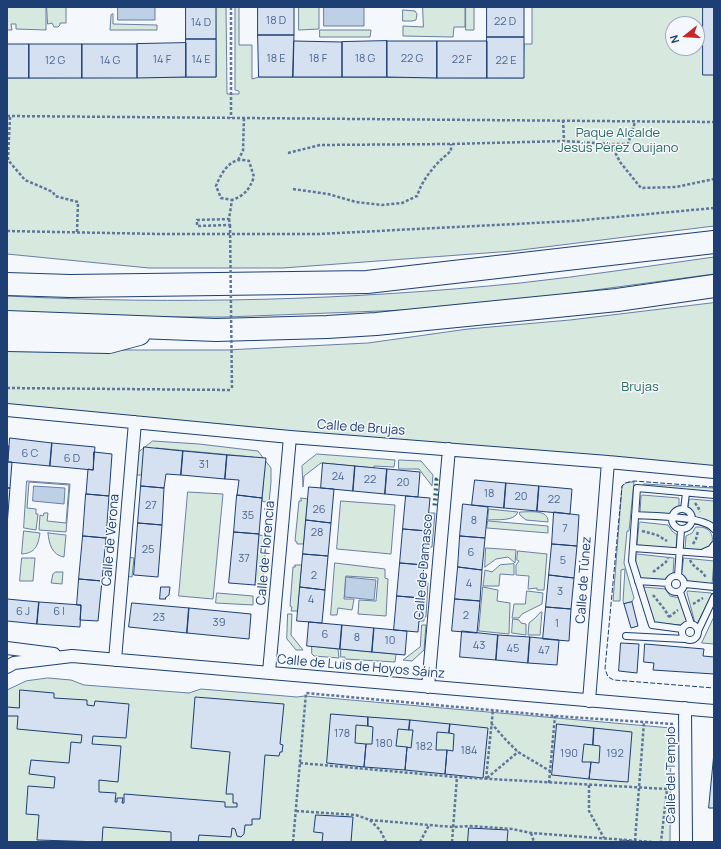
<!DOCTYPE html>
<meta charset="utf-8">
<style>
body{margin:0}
#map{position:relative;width:721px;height:849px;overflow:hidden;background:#f4f7fb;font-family:Manrope,sans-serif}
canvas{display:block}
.frame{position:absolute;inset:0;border:8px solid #1d3f73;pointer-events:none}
.north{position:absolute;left:665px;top:16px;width:40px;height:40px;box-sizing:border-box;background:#f4f7fb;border:1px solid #9eadc5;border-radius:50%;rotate:253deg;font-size:11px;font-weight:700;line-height:16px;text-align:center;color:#1d3f73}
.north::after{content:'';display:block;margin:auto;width:14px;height:18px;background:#c62828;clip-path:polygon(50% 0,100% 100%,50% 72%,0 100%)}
</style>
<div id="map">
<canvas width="721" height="849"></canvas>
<div class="frame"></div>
<div class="north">N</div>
</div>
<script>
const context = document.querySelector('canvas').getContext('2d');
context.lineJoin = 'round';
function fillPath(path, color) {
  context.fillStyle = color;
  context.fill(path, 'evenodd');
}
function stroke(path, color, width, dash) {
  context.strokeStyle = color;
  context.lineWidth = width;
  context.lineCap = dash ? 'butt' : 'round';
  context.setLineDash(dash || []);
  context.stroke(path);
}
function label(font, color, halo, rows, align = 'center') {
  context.font = font + ' Manrope,sans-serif';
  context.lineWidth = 3;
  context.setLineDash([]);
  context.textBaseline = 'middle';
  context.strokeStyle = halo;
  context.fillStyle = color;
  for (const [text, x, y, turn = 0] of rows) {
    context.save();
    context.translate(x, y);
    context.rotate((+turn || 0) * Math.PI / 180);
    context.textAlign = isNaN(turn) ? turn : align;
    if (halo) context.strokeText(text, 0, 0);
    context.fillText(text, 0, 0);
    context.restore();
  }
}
const green = new Path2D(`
 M7 7H46V30L16 29V24H11L12 30H7Z
 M47 7H66V23H60V25L58 27H54L52 23 48 24Z
 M216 7H226L227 94H239V91L235 90V7H239V45H252V79L259 77 523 78 524 44H532V7H714V226L513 251 283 268H149L7 254V78L216 77ZM673 24H697V48H673Z
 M299 7H319V29L299 30Z
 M423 7H465V27H454L453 37 403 36V26L423 27Z
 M466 7H474V30H466Z
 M403 10 415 11 417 14 416 20 412 21H403Z
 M113 14V24L157 25V30H110L111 15Z
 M320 30H371L370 37H320Z
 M714 257V274L543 297 406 310 226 317H150L7 313V296C178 305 350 300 520 283 585 276 649 266 714 257Z
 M714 303V468L7 407V350H226L368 343 468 329 570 320Z
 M153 441 199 444 258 451 271 468V482L269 503 262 501 264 471 253 457 156 448 142 475H134L135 455Z
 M317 454 395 460 394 467 374 466V468L321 463 304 476 303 487 302 466Z
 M399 460 421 461 433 475 432 486 419 469H399Z
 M27 481 70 484 66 532 39 530 40 515 43 516 44 513H48L47 521 66 523 69 485 29 482 27 508 36 509V514H38L36 530 24 528Z
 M631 482H634L629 531H627L624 563 634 598 632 602 624 604 623 601 625 569 621 570 620 601H613L622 486 626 483Z
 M644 484 714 488V492L643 486Z
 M188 492 223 494 213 599 179 596Z
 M642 495 679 498V507L672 511 669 516 640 513 641 496Z
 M301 498 308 499 304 544H297V542L295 541 299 501H301Z
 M691 499 714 501V524L705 519H696L688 508 689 500Z
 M341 501 395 505 391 554 337 549Z
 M489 509 518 512C514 522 497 519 488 520Z
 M520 512C529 512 549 509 548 522L526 520 520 515Z
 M429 513H435L432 547H430V549H425Z
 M488 521 548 526V533L487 528Z
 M640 522 668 525 672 531 677 535 676 548 674 549 637 545 639 523Z
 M696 527C699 527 702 527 705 528 716 533 714 547 704 550 699 552 690 550 685 549L686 536 692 533Z
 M24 531 40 533C38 545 36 553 22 554Z
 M48 533 66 535 64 557C52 555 49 544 48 533Z
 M259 535 266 536 263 585H255Z
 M486 548 516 550 515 563 508 557 496 559 485 567Z
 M518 551 547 554 544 590H537V588L528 589 529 576 516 575V565L519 561 517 560Z
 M637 554 674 558 673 574 668 578V580L635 579 636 555Z
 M126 557 134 558 132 577 124 576Z
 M22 558H35L33 581H20Z
 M684 558 714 561 712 585 689 582 682 574Z
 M335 563 385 569V578L388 579 386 616 358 614 359 600 376 601 378 578 346 576 344 599H354L352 610 338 608 337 615H331Z
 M514 564V575L500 574 499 586H483L485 570 492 572 500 565Z
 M295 565H302L298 611H291L292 607 290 606 293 567H295Z
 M56 572H63L62 584 51 583 53 574Z
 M423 580 427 581V583H428L426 617H424V621H419Z
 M483 587 498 590 497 601 510 603 509 634 479 631Z
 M644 587 666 589 670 596 680 598 687 622 682 625 653 623 642 588Z
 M527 591 543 593 542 604 522 614 519 618H512L514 604H525Z
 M688 591 711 593 712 594 697 624 695 623 687 593Z
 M217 593 253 596V605L216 603Z
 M541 612H542L540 635H528L529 623 535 618Z
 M288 614H292L291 635 303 650H296L287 639Z
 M714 617V644L702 643Z
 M513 619 519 620 521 623 526 624V635L512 633Z
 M422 625H426L424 650 412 661 403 660 420 647Z
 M312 646 338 649 339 658 314 656 312 654Z
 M341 649 396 654 395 662 345 659V657H341Z
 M48 678 71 680 84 685 189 693 201 689 297 697 305 696 671 728 670 842H7V690L26 681Z`);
const water = new Path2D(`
 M118 7H155V20H118Z
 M324 7H364V26H324Z
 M34 486 65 488 64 504 33 501Z
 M346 577 376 580 374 600 345 597Z`);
const building = new Path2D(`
 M186 7H216V39H186Z
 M258 7H294V35H258Z
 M487 7H524V37H487Z
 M703 7H714V75H703Z
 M258 35H294L293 77H259Z
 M487 37H524V78H487Z
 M186 39H216V77H186Z
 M294 41 342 42V77H293Z
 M387 41H437V78L387 77Z
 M387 41V77H342V42Z
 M437 41H487V78H437Z
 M186 43V77L137 78V44Z
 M7 44H29V78H7Z
 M29 44H82V78H29Z
 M82 44H137V78H82Z
 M10 438 52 443 50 466 8 462Z
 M52 443 95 447 93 470 50 466Z
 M7 446H9L8 462H12L10 488H7Z
 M144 447 183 451 181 475 166 474 164 488 141 486Z
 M183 451 227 455 225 479 181 475Z
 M94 452 112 454 109 496 86 494 88 469 93 470Z
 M227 455 266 458 262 498 237 495 239 480 225 479Z
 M323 463 355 466 353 491 321 488Z
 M355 466 387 469 385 494 353 491Z
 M387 469 420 472 418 497 385 494Z
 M475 480 506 483 504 508 472 505Z
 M506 483 539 486 537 511 504 508Z
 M141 486 164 488 162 525 138 523Z
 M539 486 572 489 570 514 537 511Z
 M309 487 334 489 331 523 306 520Z
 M7 488H10L7 526Z
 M86 494 109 496 106 538 83 536Z
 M237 495 262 498 259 534 234 532Z
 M406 496 430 498 427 531 403 529Z
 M463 504 488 507 485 538 460 536Z
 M554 512 579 515 577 546 552 544Z
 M306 520 331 523 328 556 303 554Z
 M138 523 162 525 158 577 134 575Z
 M403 529 427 531 424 565 400 563Z
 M234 532 259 534 255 585 229 583Z
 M83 536 106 538 102 581 79 579Z
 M460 536 485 538 482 570 458 567Z
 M552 544 577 546 574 578 549 575Z
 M303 554 328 556 325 590 300 587Z
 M400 563 424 565 421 598 397 596Z
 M458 567 482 570 480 601 455 599Z
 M549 575 574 578 571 609 546 607Z
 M79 579 102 581 98 621 80 620 81 605H77Z
 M161 587H170L169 595 165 598 166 599H160Z
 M300 587 325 590 322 623 297 621Z
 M397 596 421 598 418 632 394 630Z
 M7 599 39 602 37 624 7 621Z
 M455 599 480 601 477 633 452 631Z
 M39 602 81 605 80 627 37 624Z
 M632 602 638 626 631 628 624 604Z
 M132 603 189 608 187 633 129 627Z
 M546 607 571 609 569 641 543 639Z
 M189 608 251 614 249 639 187 633Z
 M309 622 342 625 340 649 307 646Z
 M342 625 374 628 372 652 340 649Z
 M374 628 407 631 405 655 372 652Z
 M462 631 498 635 496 660 460 657Z
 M498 635 530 637 528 663 496 660Z
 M530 637 559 640 557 665 528 663Z
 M621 643 639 644 637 673 619 671Z
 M645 644 704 649 703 656 714 657V674L653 670 654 663 644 662Z
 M20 690 54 693V698L87 700V705L94 706 95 701 129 704 126 738 93 736 92 744 121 746 118 782 99 780V792L116 793 115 802H117V798H123L122 803H124V794L225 802V807H237V803H233V794H226L230 752 191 748 195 697 284 704 280 744 283 745 282 752H280L279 756 265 755 260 819H252V825H245L244 834 241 837 237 836 235 829 232 828 231 837 199 835 198 842H171V832L103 827 102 842 37 840 39 815 26 814 28 786 54 788 55 777 29 774 31 760 69 763 71 742 81 743 82 735 17 729 18 716H7V707L19 708Z
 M331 714 368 717V726L356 725 355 743 366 744 364 767 327 763Z
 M368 717 410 720 409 730 398 729 396 746 407 747 405 770 364 767 366 744H372L373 727 368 726Z
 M410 720 450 724 449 733 437 732 436 750H447L445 774 405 770 407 747 411 748 413 730H409Z
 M450 724 488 728 483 778 445 774 447 750 453 751 454 734 449 733Z
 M557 724 594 728 593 745 584 744 582 762H591L589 779 552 775Z
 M594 728 632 732 628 782 589 779 591 762 599 763 600 746 593 745Z
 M714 753V808H709Z
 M316 815 353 817 351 842H322L323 833 314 832Z
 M469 828 508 830 507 842H468Z
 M621 840 643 842H621Z`);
const path = new Path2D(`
 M231 7V118
 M7 116 714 122
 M10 117 8 160 25 180 53 192 55 196 78 202 77 232
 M563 120 564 141
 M611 144 620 162 641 188 676 187 714 179
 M288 153 320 145 451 144 564 141 611 144H628L635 122
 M238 160 243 151 244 118
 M293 189 328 194 356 202 382 205 402 203 417 196C423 178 436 163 451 151V144
 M229 219 230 225 197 226V220L229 219 232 200 221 198 216 186C220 176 227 162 239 160 242 160 246 160 249 161L254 177C249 190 245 195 232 200
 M7 231 159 234H319L573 221 714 208
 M7 388 232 390
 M695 503 698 507 700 512
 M642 531 657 535 667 541
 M693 544 696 539 698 531
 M690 560C694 569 703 570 706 578
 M653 572 666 562 668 558
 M653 595 665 610 669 617
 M693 604 703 598
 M669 617 678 610
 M491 723 506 740 518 752 550 771
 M300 763 456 777 667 789 661 842
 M487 778 518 752
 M486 779 493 710
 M549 783 555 716
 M589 785V811L604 838
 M296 811 356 815 370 820 453 827 470 826 512 829 531 833 653 842
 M370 820 380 830 386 842
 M531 833 534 842
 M635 841 644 722
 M293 842 306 693 555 716 673 724
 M420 842 429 825
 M452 842 457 777`);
const lane = new Path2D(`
 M672 519a10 10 0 1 1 20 0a10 10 0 1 1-20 0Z
 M684 509 686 493
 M635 515C652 516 705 516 714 529
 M633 548 714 554
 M704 552 711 549 714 545
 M668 584a8 8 0 1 1 16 0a8 8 0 1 1-16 0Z
 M678 576 681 530
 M638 581 668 583
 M685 584 714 587
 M680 592 691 624
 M682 632a8 8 0 1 1 16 0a8 8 0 1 1-16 0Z
 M682 629 652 625 632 561 637 488 714 495
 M698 631 714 597
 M626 636 685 639`);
const street = new Path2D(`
 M7 410 290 437 608 462 714 472
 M7 648 54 654
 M115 660 135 422
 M7 667 14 663 72 656 714 711
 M269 672 290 437
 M428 687 449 449
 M589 701 608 462
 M685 708 686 842`);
const highway = new Path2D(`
 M7 284 70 286 367 282 714 242
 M7 322 216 330 327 327 376 324 617 300 714 286
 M7 340 109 342 139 334`);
const pathBridge = new Path2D(`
 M230 225 232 390`);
const hedge = new Path2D(`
 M436 479 437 480 436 506H434Z`);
const fence = new Path2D(`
 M714 487 634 481 625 483 622 486 605 669 608 677 614 680 714 688`);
const numberNames = [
 ["18 D",276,21],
 ["22 D",505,22],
 ["14 D",201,23],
 ["18 E",276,59],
 ["18 F",318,59],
 ["18 G",365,59],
 ["22 G",412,59],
 ["14 F",162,60],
 ["14 E",201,60],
 ["22 F",462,60],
 ["12 G",55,61],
 ["14 G",110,61],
 ["22 E",506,61],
 ["6 C",30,454],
 ["6 D",72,459],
 ["31",204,465],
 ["24",338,477],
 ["22",370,480],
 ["20",403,483],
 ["18",489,494],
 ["20",521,497],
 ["22",554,500],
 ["27",151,506],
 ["26",319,510],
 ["35",248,516],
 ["8",474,521],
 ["7",565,529],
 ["28",317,533],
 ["25",148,550],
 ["6",471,553],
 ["37",244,559],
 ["5",563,561],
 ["2",314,576],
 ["4",469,584],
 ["3",560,592],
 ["4",311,600],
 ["6 J",23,612],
 ["6 I",59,612],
 ["2",466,616],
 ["23",159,618],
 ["39",219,623],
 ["1",557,624],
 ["6",325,635],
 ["8",357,638],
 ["10",390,641],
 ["43",479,646],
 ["45",513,649],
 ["47",544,651],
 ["178",342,734],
 ["180",384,744],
 ["182",424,747],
 ["184",469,751],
 ["190",569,754],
 ["192",615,754]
];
const parkNames = [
 ["Paque Alcalde",618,133],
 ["Jesús Pérez Quijano",618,148],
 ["Brujas",640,387]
];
const streetNames = [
 ["Calle de Brujas",361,428,4],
 ["Calle de Verona",111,540,-85],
 ["Calle de Florencia",266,553,-85],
 ["Calle de Damasco",424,567,-85],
 ["Calle de Túnez",584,580,-86],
 ["Calle de Luis de Hoyos Sáinz",361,667,5],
 ["Calle del Templo",671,775,-90]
];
fillPath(green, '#d7e8df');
stroke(green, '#687fa3', 1);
fillPath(water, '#bed0e5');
stroke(water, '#687fa3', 1);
fillPath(building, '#d5e0f0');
stroke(building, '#1d3f73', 1);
stroke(lane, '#1d3f73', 8);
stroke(street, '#1d3f73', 14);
stroke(highway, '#1d3f73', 24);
stroke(path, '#5e769c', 2.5, [3, 2]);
stroke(lane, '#f4f7fb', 6);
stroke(street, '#f4f7fb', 12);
stroke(highway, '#f4f7fb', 22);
stroke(pathBridge, '#5e769c', 2.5, [3, 2]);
stroke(hedge, '#2c6c60', 3, [2, 3]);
stroke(fence, '#1d3f73', 1, [5, 2]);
label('11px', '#4b6792', null, numberNames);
label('13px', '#2c6c60', '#f4f7fb', parkNames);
label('13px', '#1d3f73', '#f4f7fb', streetNames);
</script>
